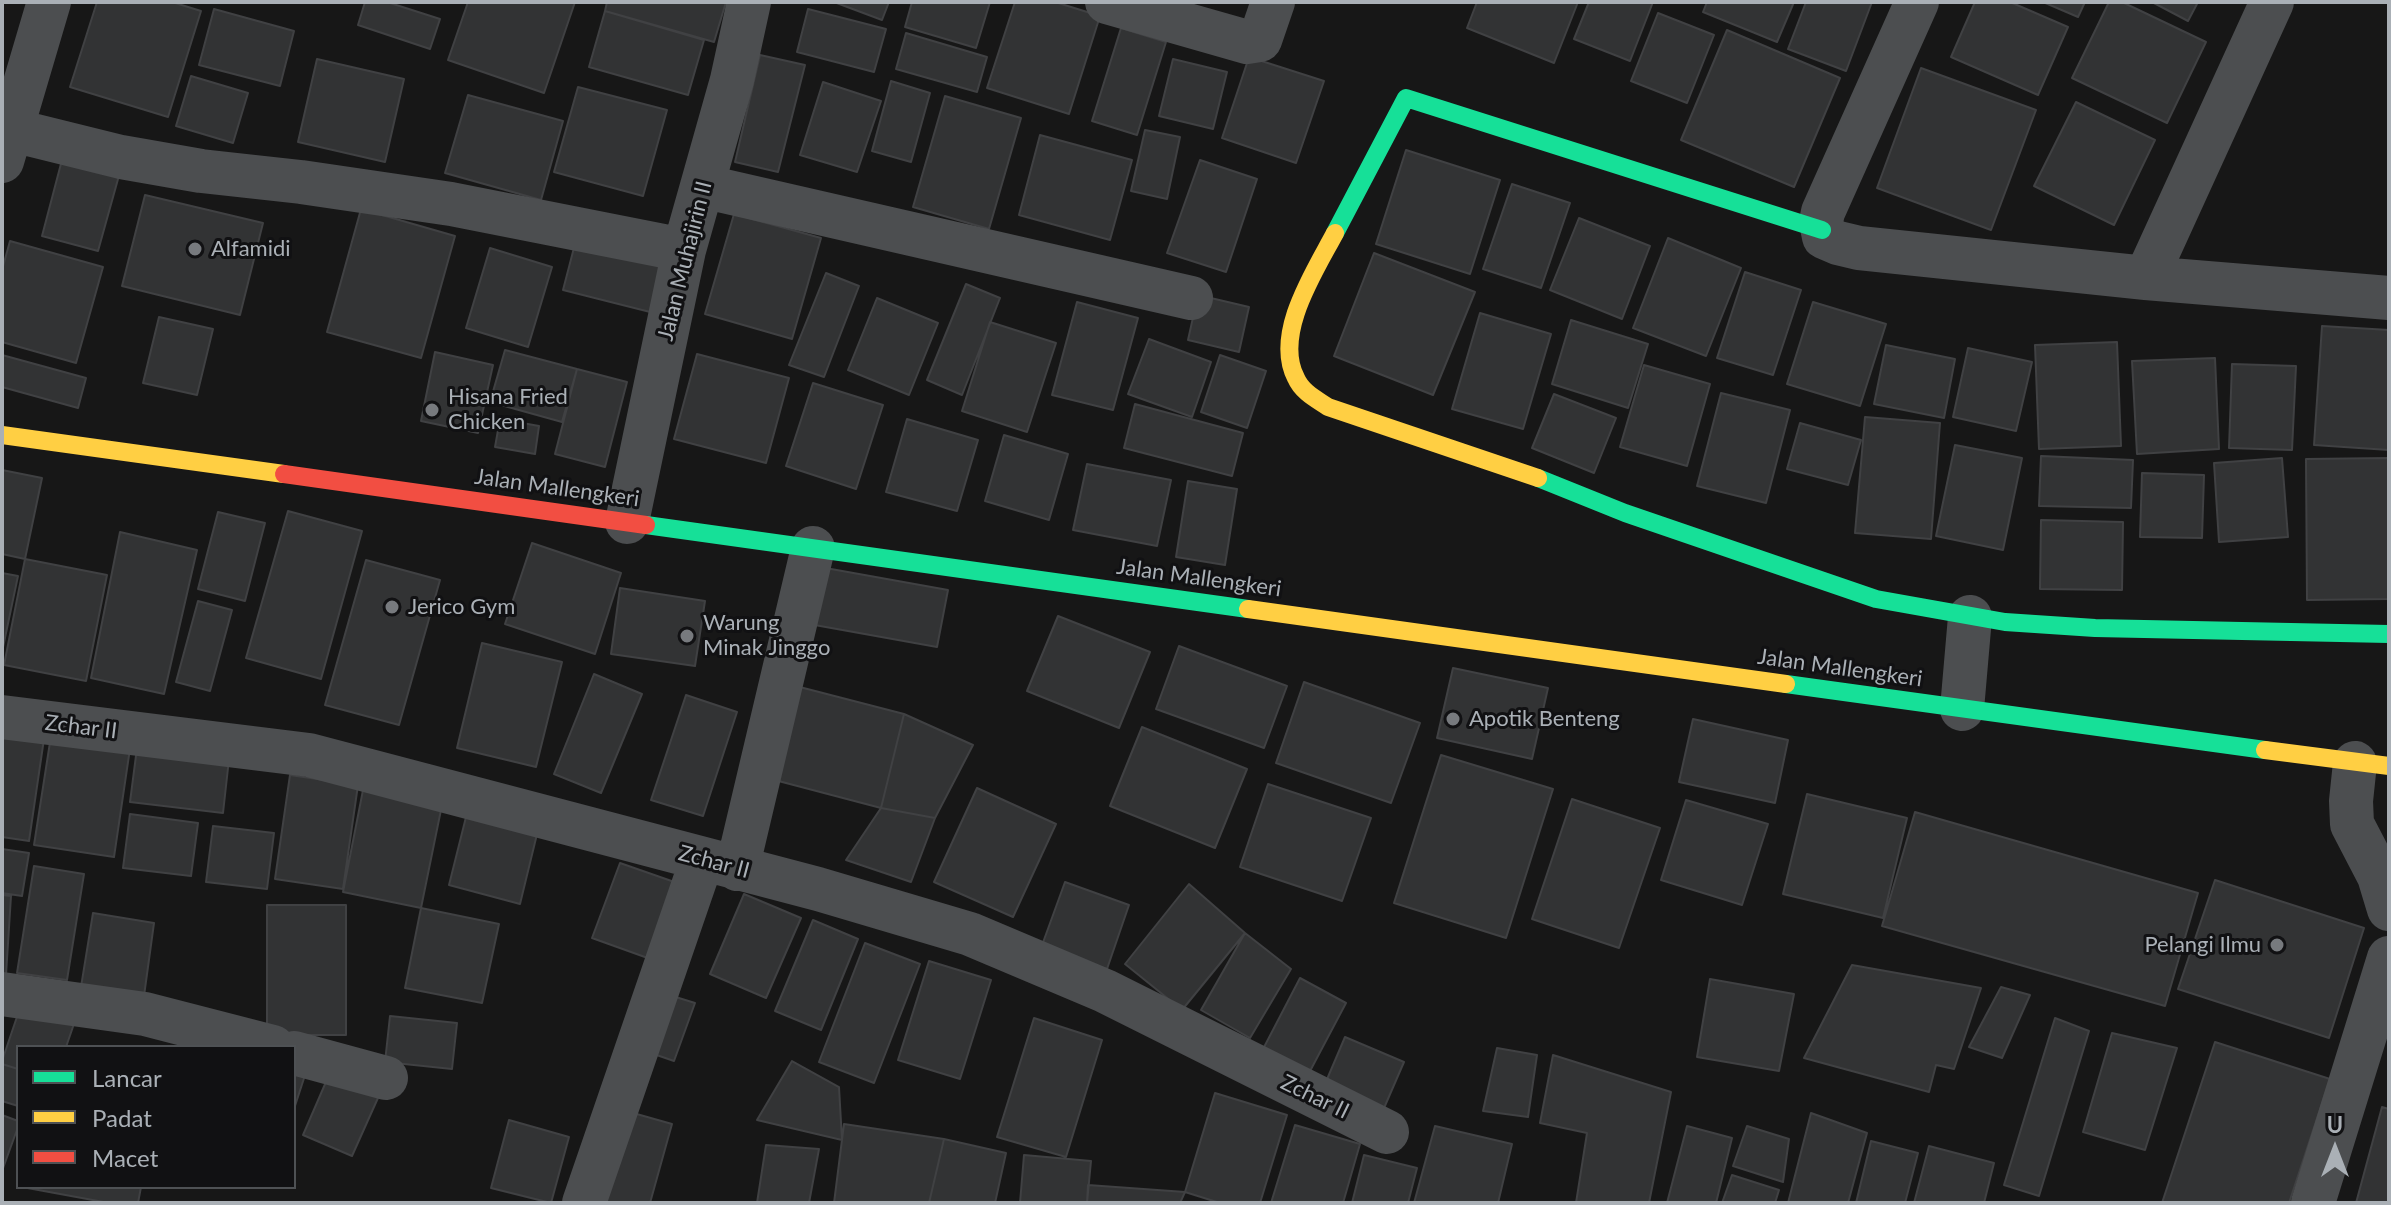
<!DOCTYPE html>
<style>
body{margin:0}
#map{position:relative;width:2391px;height:1205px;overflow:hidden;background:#171717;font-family:Lato,sans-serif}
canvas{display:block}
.frame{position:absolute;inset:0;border:4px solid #aab0b6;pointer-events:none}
.legend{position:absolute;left:16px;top:1045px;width:280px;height:144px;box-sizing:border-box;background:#111113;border:2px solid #4e5154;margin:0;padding:10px 14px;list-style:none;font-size:24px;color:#aab0b6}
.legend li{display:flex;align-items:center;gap:16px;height:40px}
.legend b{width:40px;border:2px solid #4e5154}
.north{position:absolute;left:2295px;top:1109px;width:80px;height:80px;-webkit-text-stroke:6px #111113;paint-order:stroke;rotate:0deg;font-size:22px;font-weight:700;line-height:32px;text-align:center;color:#aab0b6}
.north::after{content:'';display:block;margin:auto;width:28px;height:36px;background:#aab0b6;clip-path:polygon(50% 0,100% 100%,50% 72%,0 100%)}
</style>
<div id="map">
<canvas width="2391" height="1205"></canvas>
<div class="frame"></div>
<ul class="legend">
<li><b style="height:10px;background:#16e098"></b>Lancar</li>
<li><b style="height:10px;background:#ffcf43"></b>Padat</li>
<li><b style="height:10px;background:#f24e42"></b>Macet</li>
</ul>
<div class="north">U</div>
</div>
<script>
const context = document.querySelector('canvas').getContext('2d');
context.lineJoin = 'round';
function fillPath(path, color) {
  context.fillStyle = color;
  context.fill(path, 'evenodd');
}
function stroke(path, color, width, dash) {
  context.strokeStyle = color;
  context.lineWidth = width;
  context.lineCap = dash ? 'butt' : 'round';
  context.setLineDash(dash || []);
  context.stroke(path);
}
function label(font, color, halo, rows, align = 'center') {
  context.font = font + ' Lato,sans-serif';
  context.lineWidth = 6;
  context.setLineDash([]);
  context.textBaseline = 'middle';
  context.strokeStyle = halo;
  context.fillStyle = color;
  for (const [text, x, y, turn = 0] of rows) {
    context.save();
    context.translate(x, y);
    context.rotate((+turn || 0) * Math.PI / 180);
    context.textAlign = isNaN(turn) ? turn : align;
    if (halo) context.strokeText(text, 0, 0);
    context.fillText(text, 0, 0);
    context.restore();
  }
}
const building = new Path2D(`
 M97 2H172L201 11 168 117 70 87Z
 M365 2H387L440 19 430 49 358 25Z
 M468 2H575L544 93 448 60Z
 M607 2H726L714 42 605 11Z
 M834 2H889L882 20Z
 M912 2H990L976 48 905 27Z
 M1015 2H1055L1100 16 1069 114 987 88Z
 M1477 2H1578L1554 63 1467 28Z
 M1589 2H1653L1630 61 1574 39Z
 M1707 2H1794L1777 42 1703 12Z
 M1806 2H1872L1846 71 1788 49Z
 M1975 2H2010L2068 27 2038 95 1951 57Z
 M2043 2H2085L2078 17Z
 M2109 2H2122L2206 42 2167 123 2072 78Z
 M2152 2H2198L2188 21Z
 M214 9 294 31 280 86 199 65Z
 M808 9 886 29 874 72 797 52Z
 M605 11 704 40 688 95 589 67Z
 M1658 13 1714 35 1687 103 1631 81Z
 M1121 28 1166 42 1137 135 1092 121Z
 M1727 30 1840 78 1794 187 1681 140Z
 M906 33 987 57 977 92 896 69Z
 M760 55 805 65 778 172 735 162Z
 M1249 57 1324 81 1296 163 1222 138Z
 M317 59 404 79 385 162 298 142Z
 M1173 59 1227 72 1213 129 1159 116Z
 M1921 68 2036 110 1991 230 1877 188Z
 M191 76 248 93 233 143 176 126Z
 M891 81 930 93 911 162 872 151Z
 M823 82 881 101 857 172 800 155Z
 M578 87 667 110 643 196 554 172Z
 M468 95 563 121 541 200 445 173Z
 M945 96 1021 118 989 229 913 207Z
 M2076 102 2155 140 2114 225 2034 186Z
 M1145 130 1180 137 1167 199 1131 191Z
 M1040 135 1132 160 1110 240 1019 215Z
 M1406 150 1500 180 1470 274 1376 244Z
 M63 156 120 172 98 251 42 236Z
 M1200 160 1257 179 1226 272 1167 253Z
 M1512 184 1570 203 1541 288 1483 269Z
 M145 195 263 223 240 315 122 286Z
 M361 209 455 236 421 358 327 332Z
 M734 214 821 238 792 339 705 314Z
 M1579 218 1650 246 1622 319 1550 290Z
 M1668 238 1741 268 1706 356 1633 328Z
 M576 240 679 266 666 316 563 290Z
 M10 241 103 267 76 363 2 342V270Z
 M490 248 552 267 528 347 466 328Z
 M1374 253 1475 292 1433 395 1334 356Z
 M1745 272 1801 290 1773 375 1717 358Z
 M826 273 859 286 824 377 789 365Z
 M966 284 1000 298 962 395 927 380Z
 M1198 295 1249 307 1239 352 1188 340Z
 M877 298 938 323 909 395 848 370Z
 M1077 302 1138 318 1113 410 1052 395Z
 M1813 302 1886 324 1860 406 1787 384Z
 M1480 313 1551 334 1523 429 1452 409Z
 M159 317 213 329 197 395 143 383Z
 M1571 320 1648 344 1628 408 1552 384Z
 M990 322 1056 343 1027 432 962 411Z
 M2322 326 2389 330V450L2314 445Z
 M1149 339 1211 362 1192 417 1128 394Z
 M2117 342 2121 446 2039 449 2035 345Z
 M1886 345 1955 359 1944 418 1874 404Z
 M1968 348 2032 362 2016 431 1953 417Z
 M505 350 577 369 562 422 490 402Z
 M435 352 493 365 478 433 421 421Z
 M697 354 789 378 766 463 674 439Z
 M2 355 86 378 78 408 2 387Z
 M1220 355 1266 371 1247 428 1201 412Z
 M2215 358 2219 449 2137 454 2132 361Z
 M2232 364 2296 366 2292 450 2229 448Z
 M1644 365 1710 384 1687 466 1620 447Z
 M577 369 627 382 605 467 555 454Z
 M813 383 883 405 856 489 786 466Z
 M1721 393 1790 410 1766 503 1697 486Z
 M1554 394 1616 418 1594 473 1532 448Z
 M1135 404 1243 433 1232 476 1124 448Z
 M1865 417 1940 423 1931 539 1855 533Z
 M500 419 539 426 535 454 495 447Z
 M907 419 978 440 957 511 886 492Z
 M1800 423 1861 440 1848 485 1787 469Z
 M1004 435 1068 454 1049 520 985 501Z
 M1955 445 2022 458 2003 550 1936 536Z
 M2041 456 2133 460 2131 508 2039 506Z
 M2282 458 2288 537 2219 542 2214 463Z
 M2389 458V599L2307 600 2306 459Z
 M1087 464 1171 480 1157 546 1073 530Z
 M2 470 42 478 25 559 2 554Z
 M2142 473 2204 475 2202 538 2140 537Z
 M1188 481 1237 489 1225 565 1176 557Z
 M288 511 362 531 321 679 246 658Z
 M218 512 265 523 245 601 198 589Z
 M2041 520 2123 522 2122 590 2040 589Z
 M120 532 197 550 164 694 91 678Z
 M532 543 621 573 595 654 505 624Z
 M25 559 107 575 86 681 4 665Z
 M366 560 440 580 399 725 325 705Z
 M820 567 948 590 937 647 809 624Z
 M2 573 18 576 2 652Z
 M620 588 705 601 695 666 611 654Z
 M198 601 232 610 210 691 176 682Z
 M1058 616 1150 652 1119 728 1027 691Z
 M482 643 562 662 536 767 457 748Z
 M1179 646 1287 686 1264 748 1156 709Z
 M1453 668 1548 688 1532 759 1437 738Z
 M594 674 642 694 601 793 554 774Z
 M1304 682 1420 723 1391 803 1276 763Z
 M792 685 904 714 881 808 767 778Z
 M686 695 737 712 703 816 651 800Z
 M904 714 973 745 935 818 881 808Z
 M1693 719 1788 740 1775 803 1679 782Z
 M53 723 132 735 114 857 34 845Z
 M2 726 45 732 29 841 2 837Z
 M1142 727 1247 769 1215 848 1110 806Z
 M137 748 229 759 223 813 130 802Z
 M1441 755 1553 789 1506 938 1394 903Z
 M290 775 358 785 343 889 275 879Z
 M1268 784 1371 818 1342 901 1240 867Z
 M364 785 443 800 421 908 343 892Z
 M977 788 1056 824 1013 917 934 882Z
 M1807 794 1907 818 1883 918 1783 894Z
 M1572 799 1660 828 1619 948 1532 919Z
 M1686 800 1768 824 1742 905 1661 880Z
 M881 808 935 818 911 882 846 860Z
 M1915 812 2198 893 2165 1006 1882 926Z
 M467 813 538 830 520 904 449 885Z
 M130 814 198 823 191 876 123 868Z
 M213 826 274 833 267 889 206 882Z
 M2 849 29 853 22 896 2 893Z
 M620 863 683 885 656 961 592 938Z
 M34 866 84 874 67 980 17 973Z
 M2215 880 2364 928 2329 1038 2178 989Z
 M1065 882 1129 905 1107 969 1041 948Z
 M1189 884 1245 933 1182 1010 1125 964Z
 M744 894 801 918 766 998 710 974Z
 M2 895 11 896 6 975H2Z
 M267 905H346V1035H267Z
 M421 908 499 924 482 1003 405 988Z
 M93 913 154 923 144 996 81 987Z
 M813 920 858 939 821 1030 775 1011Z
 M1245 933 1291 969 1250 1038 1201 1010Z
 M865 943 920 964 874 1083 819 1062Z
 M929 961 991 980 960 1079 898 1060Z
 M1852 965 1981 988 1954 1069 1936 1065 1929 1092 1804 1058Z
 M1300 978 1346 1003 1309 1073 1262 1051Z
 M1710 979 1794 994 1779 1071 1697 1057Z
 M2001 987 2030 995 2002 1058 1969 1047Z
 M666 994 695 1003 674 1061 645 1051Z
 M22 1002 76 1018 66 1047H18V1069L2 1064V1061Z
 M390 1016 457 1023 452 1069 385 1062Z
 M1034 1018 1102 1040 1066 1157 997 1137Z
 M2055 1018 2089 1031 2039 1196 2004 1185Z
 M2112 1033 2177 1048 2145 1150 2083 1132Z
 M1345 1037 1404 1062 1381 1115 1322 1091Z
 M2215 1042 2330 1079 2289 1203H2162Z
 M1497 1048 1537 1055 1528 1117 1483 1111Z
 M1553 1055 1671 1092 1649 1203H1576L1587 1133 1540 1123Z
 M792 1061 839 1087 842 1140 757 1120Z
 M2 1064 18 1069V1106L2 1101Z
 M294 1064 307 1069 294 1109Z
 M332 1068 382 1089 352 1156 303 1135Z
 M1215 1093 1287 1115 1260 1203H1220L1185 1192Z
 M2382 1107 2389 1109V1203H2356Z
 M619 1109 672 1124 650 1203H593Z
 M1811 1113 1867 1133 1848 1203H1788Z
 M2 1115 18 1121V1127L2 1171Z
 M509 1120 569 1137 551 1203 491 1188Z
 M844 1124 944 1139 929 1203H834Z
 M1295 1125 1360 1144 1343 1203H1271Z
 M1435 1126 1512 1144 1498 1203H1414Z
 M1687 1126 1732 1138 1716 1203H1667Z
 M1747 1126 1789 1139 1783 1182 1733 1166Z
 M944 1139 1006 1153 995 1203H929Z
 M1871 1141 1918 1153 1905 1203H1856Z
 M766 1145 819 1149 809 1203H757Z
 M1929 1146 1994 1163 1984 1203H1914Z
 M1024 1155 1091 1161 1087 1203H1020Z
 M1364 1155 1417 1168 1408 1203H1352Z
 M1732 1175 1779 1190 1775 1203H1722Z
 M1088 1185 1185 1192 1180 1203H1087Z
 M22 1187H141L138 1203H109Z`);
const street = new Path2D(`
 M1107 2 1247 42 1260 40 1273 2
 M1917 2 1823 212 1821 222 1824 237 1838 243 1859 248 2146 278 2389 298
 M12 130 121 157 201 171 301 182 451 204 684 250
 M2 161 49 2
 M702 186 1191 298
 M2146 278 2272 2
 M627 522 684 250 732 80 749 2
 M1962 709 1970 617
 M2 717 309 755 818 889 970 934 1105 991 1387 1132
 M2355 763 2351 801 2352 824 2379 876 2389 909
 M737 869 813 548
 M2 994 145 1014 273 1047
 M294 1053 386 1078
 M584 1203 702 860
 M2313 1203 2389 958`);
const fast = new Path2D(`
 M1335 233 1406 98 1822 230
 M1538 478 1625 513 1876 599 2005 622 2095 628 2389 634
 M646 525 1248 609
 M1786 684 2265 750`);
const slow = new Path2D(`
 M1335 233C1315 271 1273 334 1296 378 1302 392 1316 399 1328 407L1538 478
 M2 435 284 474
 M1248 609 1786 684
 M2265 750 2389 766`);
const jam = new Path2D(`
 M284 474 646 525`);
const markers = [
 [195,249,8,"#777a7e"],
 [432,410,8,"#777a7e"],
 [392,607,8,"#777a7e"],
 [687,636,8,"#777a7e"],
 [1453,719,8,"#777a7e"],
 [2277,945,8,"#777a7e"]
];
const poiNames = [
 ["Alfamidi",211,249],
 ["Hisana Fried",448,397],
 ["Chicken",448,422],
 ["Jerico Gym",408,607],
 ["Warung",703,623],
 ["Minak Jinggo",703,648],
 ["Apotik Benteng",1469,719],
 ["Pelangi Ilmu",2261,945,"right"]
];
const streetNames = [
 ["Jalan Muhajirin II",685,261,-76],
 ["Jalan Mallengkeri",557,488,8],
 ["Jalan Mallengkeri",1199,578,8],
 ["Jalan Mallengkeri",1840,668,8],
 ["Zchar II",81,727,7],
 ["Zchar II",714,862,15],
 ["Zchar II",1315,1097,26]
];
fillPath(building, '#323334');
stroke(building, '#404143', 2);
stroke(street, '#4c4e50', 44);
stroke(fast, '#16e098', 18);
stroke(slow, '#ffcf43', 18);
stroke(jam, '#f24e42', 18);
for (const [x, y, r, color] of markers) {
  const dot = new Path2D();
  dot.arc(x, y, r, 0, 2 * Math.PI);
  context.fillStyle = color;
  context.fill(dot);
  stroke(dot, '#111113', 3);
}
label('22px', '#aab0b6', '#111113', poiNames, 'left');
label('22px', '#aab0b6', '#111113', streetNames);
</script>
